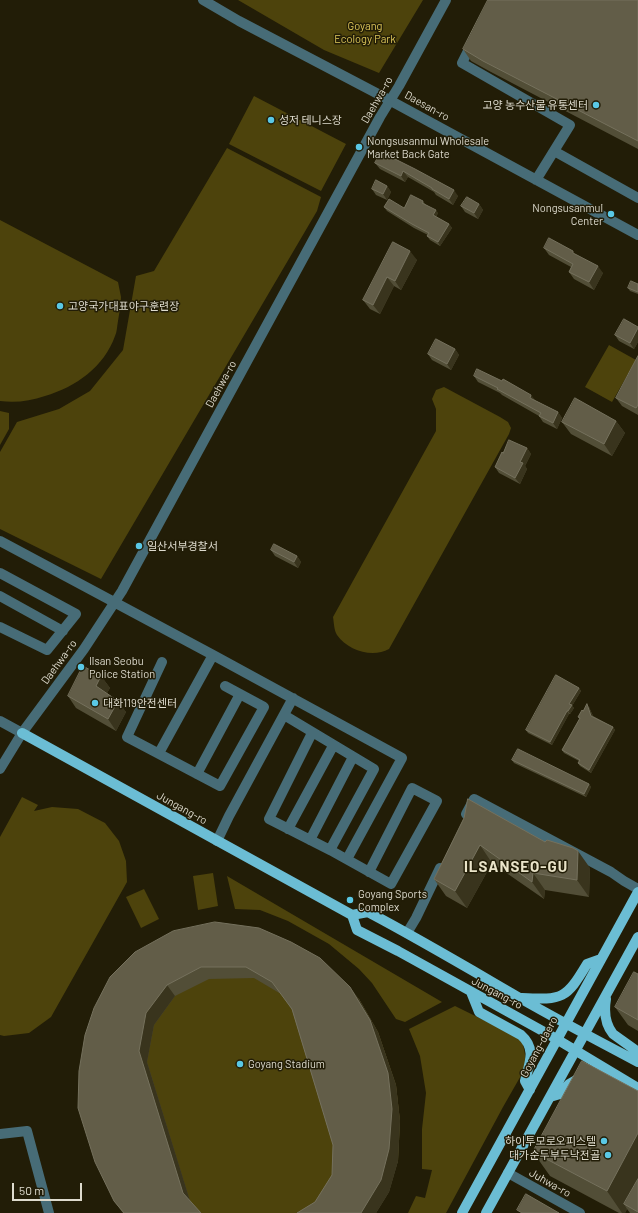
<!DOCTYPE html>
<meta charset="utf-8">
<style>
body{margin:0}
#map{position:relative;width:638px;height:1213px;overflow:hidden;background:#221d07;font-family:Barlow,sans-serif}
canvas{display:block}
.scale{position:absolute;left:12px;top:1183px;width:70px;height:18px;box-sizing:border-box;border:2px solid #dedbce;border-top:0;padding-left:5px;font-size:12px;line-height:14px;white-space:nowrap;color:#dedbce;-webkit-text-stroke:3px #221d07;paint-order:stroke}
</style>
<div id="map">
<canvas width="638" height="1213"></canvas>
<div class="scale">50 m</div>
</div>
<script>
const context = document.querySelector('canvas').getContext('2d');
context.lineJoin = 'round';
function fillPath(path, color) {
  context.fillStyle = color;
  context.fill(path, 'evenodd');
}
function stroke(path, color, width, dash) {
  context.strokeStyle = color;
  context.lineWidth = width;
  context.lineCap = dash ? 'butt' : 'round';
  context.setLineDash(dash || []);
  context.stroke(path);
}
function label(font, color, halo, rows, align = 'center') {
  context.font = font + ' Barlow,"Noto Sans KR",sans-serif';
  context.lineWidth = 3;
  context.setLineDash([]);
  context.textBaseline = 'middle';
  context.strokeStyle = halo;
  context.fillStyle = color;
  for (const [text, x, y, turn = 0] of rows) {
    context.save();
    context.translate(x, y);
    context.rotate((+turn || 0) * Math.PI / 180);
    context.textAlign = isNaN(turn) ? turn : align;
    if (halo) context.strokeText(text, 0, 0);
    context.fillText(text, 0, 0);
    context.restore();
  }
}
const green = new Path2D(`
 M238 0H423L379 73 324 50Z
 M254 96 346 144 321 191 229 144Z
 M227 148 321 197 317 211 101 579 0 529V452L17 422 59 409 90 391 123 350 136 276 154 271Z
 M0 220 118 282C119 287 120 292 121 297 121 305 119 314 118 321 117 326 117 332 115 336 104 367 76 387 45 396 30 401 16 403 0 401Z
 M609 345 636 360 612 402 585 387Z
 M444 387 500 417 508 422 511 428 509 434 389 649C373 658 348 651 337 635 334 630 334 623 333 617L436 431V409L432 399 436 390Z
 M0 411 9 413V429L0 445Z
 M22 797 38 805 34 811 52 807 78 809 105 823 119 841 126 861 127 882 51 1017 29 1033 4 1036 0 1035V837Z
 M213 873 218 906 198 910 193 876Z
 M227 876 442 1002 405 1022 396 1019 372 983 359 969 329 944 288 921 260 910 235 909Z
 M144 889 159 919 141 928 126 897Z
 M143 964 329 970 359 999 378 1032 396 1085 400 1121 398 1161 376 1213H123Z
 M455 1006 522 1039 527 1065 503 1107 446 1213H408L416 1196 425 1198 432 1170 422 1169V1129L426 1093 420 1056 409 1029Z`);
const minor = new Path2D(`
 M203 0 239 21 380 95 638 235
 M472 43 462 63 570 125 536 180
 M554 151 638 198
 M0 541 213 655 402 758 347 859
 M0 573 76 614 47 650 0 627
 M0 596 63 631
 M162 662 127 737 220 786 264 707 225 686
 M284 715 374 769 330 850
 M0 721 22 733
 M312 733 269 819 330 850 391 884 437 801 412 788 369 872
 M159 753 213 655
 M0 769 22 733 84 649 122 591 380 117 399 86 446 0
 M197 774 240 694
 M466 814 474 799 611 872 624 881 638 889
 M288 829 333 746
 M310 840 353 757
 M217 841 229 816 293 698
 M407 933 416 918 440 868
 M0 1134 27 1131 49 1213
 M508 1173 580 1213`);
const major = new Path2D(`
 M22 733 352 915 368 912C419 939 468 968 518 997 558 1020 598 1041 638 1062
 M352 915 357 930 398 951 548 1034 638 1088
 M471 992 479 1012 521 1035C537 1049 529 1064 525 1081L530 1090
 M522 998C563 1000 566 999 587 964L601 959
 M606 999C604 1011 605 1024 613 1034L638 1052
 M550 1097 560 1094 569 1084 576 1080 582 1079
 M462 1213 638 892
 M486 1213 638 937`);
const wall = new Path2D(`
 M638 0V149L491 72 471 61 463 49Z
 M381 152 458 196 453 205 436 195 434 192 408 177 405 182 380 169 375 163Z
 M387 186 391 192 387 200 376 195 372 189Z
 M423 201 425 204 438 213 436 217 449 224 452 228 440 246 430 240 427 236 428 235 414 228 387 211 384 207 404 208Z
 M479 204 483 210 478 219 465 212 461 206Z
 M393 242 417 260 401 290 394 286 380 314 370 309 363 300Z
 M544 248 575 254 603 273 594 290 574 279 569 272 571 267 549 255Z
 M638 284V294L630 291 628 288Z
 M638 327V342L634 349 619 341 615 335Z
 M455 349 459 355 451 370 432 360 428 354Z
 M638 356V415L622 406 616 398Z
 M474 376 536 401 558 412 562 418 557 429 543 422 539 416 502 395 500 393 478 382Z
 M616 421 625 433 612 456 571 434 562 422Z
 M527 448 531 454 525 466 527 469 520 484 499 473 495 467 503 453Z
 M271 550 297 556 301 562 298 568 275 556Z
 M101 676 110 688 107 693 126 712 116 731 76 708 68 696Z
 M579 688 581 691 572 706 574 708 570 714H569L552 745 528 733 526 730Z
 M589 707 593 716 613 727 615 730 591 773 580 766 578 763 579 761 564 753 562 750 580 719 578 717 583 711Z
 M512 760 589 784 591 787 586 797 514 763Z
 M464 818 590 868 589 897 545 890 544 899 492 863 467 908 446 896 434 879Z
 M173 931 359 999 378 1032 396 1085 400 1121 398 1161 389 1192 376 1213H297L315 1202 332 1175 333 1145 292 1010 281 994 254 978 209 979 175 996 154 1025 147 1062 190 1201 201 1213H123L114 1201Z
 M638 974V1031L628 1025 615 1007Z
 M582 1061 638 1212V1213H630L627 1209 625 1213H619L550 1176 533 1152Z`);
const shadedWall = new Path2D(`
 M403 171 408 177 405 182 401 176Z
 M387 186 391 192 387 200 383 194Z
 M454 190 458 196 453 205 449 199Z
 M479 204 483 210 478 219 474 213Z
 M436 210 438 213 435 219 433 215Z
 M449 224 452 228 440 246 438 242Z
 M410 251 417 260 401 290 395 281Z
 M598 266 603 273 594 290 589 282Z
 M387 277 394 286 380 314 373 305Z
 M638 328V342L634 349 630 343Z
 M455 349 459 355 451 370 447 364Z
 M531 395 536 401 530 398Z
 M558 412 562 418 557 429 553 423Z
 M616 421 625 433 612 456 604 444Z
 M527 448 531 454 525 466 527 469 520 484 515 478 520 462Z
 M297 556 301 562 298 568 294 562Z
 M101 676 110 688 104 698 96 686Z
 M579 688 581 691 572 706 574 708 570 714 568 711 569 704Z
 M118 701 126 712 116 731 108 719Z
 M587 704 589 707 594 719 591 716Z
 M567 711 569 714 552 745 550 742Z
 M613 727 615 730 591 773 589 770Z
 M589 784 591 787 586 797 584 794Z
 M480 845 492 863 467 908 455 891Z
 M578 851 590 868 589 897 577 880Z
 M533 873 545 890 544 899 532 882Z
 M167 985 175 996 154 1025 147 1062 191 1204 183 1193 139 1051 146 1013Z
 M350 987 359 999 378 1032 396 1085 400 1121 398 1161 389 1192 376 1213H361Z
 M638 1133V1188L624 1204 627 1209 625 1213H622L607 1191Z`);
const building = new Path2D(`
 M488 0H638V141L483 61 463 49Z
 M381 152 415 169 454 190 449 199 432 189V188L403 171 401 176 375 163Z
 M376 180 387 186 383 194 372 189Z
 M411 195 423 201 422 203 436 210 433 215 449 224 438 242 427 236 429 233 412 224 384 207 389 199 404 208Z
 M467 197 479 204 474 213 461 206Z
 M549 238 573 251V253L598 266 589 282 569 272 573 264 544 248Z
 M393 242 410 251 395 281 387 277 373 305 363 300Z
 M631 281 638 284V292L628 288Z
 M624 319 638 327V328L630 343 615 335Z
 M436 339 455 349 447 364 428 354Z
 M638 356V405L636 408 616 398Z
 M477 369 502 381 503 379 531 395 530 398 558 412 553 423 539 416 541 413 497 389 498 388 474 376Z
 M575 398 616 421 604 444 562 422Z
 M509 440 527 448 520 462 523 463 515 478 495 467 502 452 503 453Z
 M274 544 297 556 294 562 271 550Z
 M83 666 101 676 96 686 118 701 108 719 68 696Z
 M556 675 579 688 569 704 572 705 568 711H567L550 742 526 730Z
 M587 704 591 716 613 727 589 770 578 763 580 760 562 750 580 718 578 717 582 710 583 711Z
 M518 749 589 784 584 794 512 760Z
 M468 799 545 842 547 840 573 848 578 851 577 880 533 873 532 882 480 845 455 891 434 879 464 818Z
 M215 922 259 928 291 942 320 958 350 987 370 1020 388 1073 392 1109 389 1149 381 1180 361 1213H297L315 1202 332 1175 333 1145 292 1009 272 982 246 967H201L167 985 146 1013 139 1051 183 1193 201 1213H124L114 1201 95 1162 78 1108 79 1071 85 1035 94 1008 110 977 135 952 173 931Z
 M634 972 638 974V1020L615 1007Z
 M582 1061 638 1091V1133L607 1191 533 1152Z
 M638 1179V1212L624 1204Z
 M526 1194 559 1213H522L517 1210Z`);
const markers = [
 [596,105,4,"#5ac8e5"],
 [271,120,4,"#5ac8e5"],
 [359,147,4,"#5ac8e5"],
 [611,214,4,"#5ac8e5"],
 [60,306,4,"#5ac8e5"],
 [139,546,4,"#5ac8e5"],
 [81,667,4,"#5ac8e5"],
 [95,703,4,"#5ac8e5"],
 [350,900,4,"#5ac8e5"],
 [240,1064,4,"#5ac8e5"],
 [604,1141,4,"#5ac8e5"],
 [608,1155,4,"#5ac8e5"]
];
const parkNames = [
 ["Goyang",365,26],
 ["Ecology Park",365,39]
];
const streetNames = [
 ["Daehwa-ro",377,100,-60],
 ["Daesan-ro",427,106,29],
 ["Daehwa-ro",221,384,-61],
 ["Daehwa-ro",59,662,-54],
 ["Jungang-ro",182,808,29],
 ["Jungang-ro",497,993,28],
 ["Goyang-daero",539,1047,-62],
 ["Juhwa-ro",550,1183,29]
];
const poiNames = [
 ["고양 농수산물 유통센터",588,105,"right"],
 ["성저 테니스장",279,120],
 ["Nongsusanmul Wholesale",367,141],
 ["Market Back Gate",367,154],
 ["Nongsusanmul",603,208,"right"],
 ["Center",603,221,"right"],
 ["고양국가대표야구훈련장",68,306],
 ["일산서부경찰서",147,546],
 ["Ilsan Seobu",89,661],
 ["Police Station",89,674],
 ["대화119안전센터",103,703],
 ["Goyang Sports",358,894],
 ["Complex",358,907],
 ["Goyang Stadium",248,1064],
 ["하이투모로오피스텔",596,1141,"right"],
 ["대가순두부두낙전골",600,1155,"right"]
];
const districtNames = [
 ["ILSANSEO-GU",516,867]
];
fillPath(green, '#4d430c');
stroke(minor, '#476c77', 10);
stroke(major, '#6bbdd4', 10);
fillPath(wall, '#524e37');
fillPath(shadedWall, '#39341d');
fillPath(building, '#625d48');
stroke(building, '#75715d', 1);
for (const [x, y, r, color] of markers) {
  const dot = new Path2D();
  dot.arc(x, y, r, 0, 2 * Math.PI);
  context.fillStyle = color;
  context.fill(dot);
  stroke(dot, '#221d07', 1.5);
}
label('11px', '#dec75a', '#221d07', parkNames);
label('11px', '#dedbce', '#221d07', streetNames);
label('11px', '#dedbce', '#221d07', poiNames, 'left');
context.letterSpacing = '1px';
label('bold 15px', '#eae4c9', '#221d07', districtNames);
context.letterSpacing = '0px';
</script>
